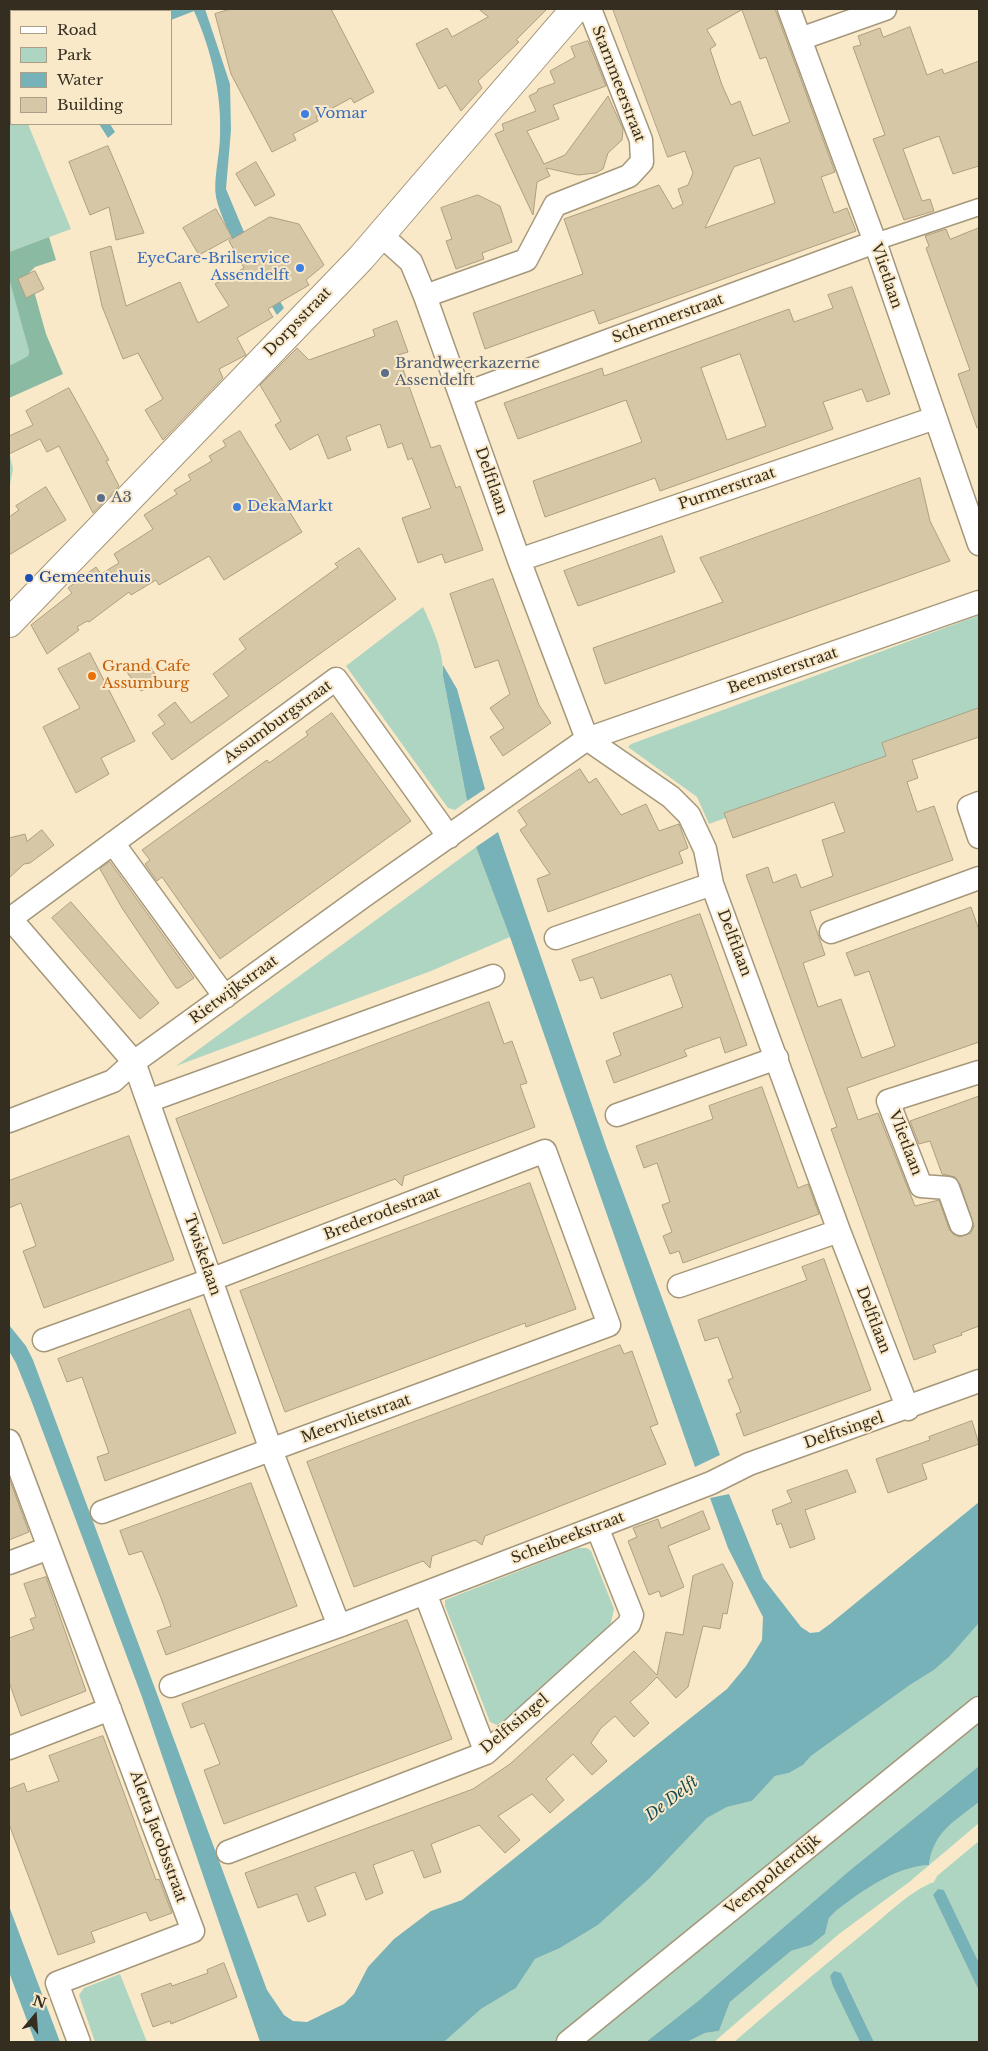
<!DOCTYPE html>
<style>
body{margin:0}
#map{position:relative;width:988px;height:2051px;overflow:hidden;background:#f9e9c9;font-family:"Libre Baskerville",serif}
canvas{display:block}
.frame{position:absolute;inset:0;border:10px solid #342e21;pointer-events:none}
.legend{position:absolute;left:10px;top:10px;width:162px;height:115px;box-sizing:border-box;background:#f9e9c9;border:1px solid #aa9e86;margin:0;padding:6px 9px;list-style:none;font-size:15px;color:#342e21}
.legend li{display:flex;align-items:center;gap:10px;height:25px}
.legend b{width:25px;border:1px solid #aa9e86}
.north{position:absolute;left:10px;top:1991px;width:50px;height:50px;-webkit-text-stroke:4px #f9e9c9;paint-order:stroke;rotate:18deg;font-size:14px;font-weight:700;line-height:20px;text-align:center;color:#342e21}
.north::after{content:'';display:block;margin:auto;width:18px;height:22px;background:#342e21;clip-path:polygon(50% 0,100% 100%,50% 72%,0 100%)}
</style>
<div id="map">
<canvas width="988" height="2051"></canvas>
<div class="frame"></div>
<ul class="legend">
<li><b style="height:6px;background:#fff"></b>Road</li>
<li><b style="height:14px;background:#aed5c1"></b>Park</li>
<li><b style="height:14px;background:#77b2b8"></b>Water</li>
<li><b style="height:14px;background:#d6c7a7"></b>Building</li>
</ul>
<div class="north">N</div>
</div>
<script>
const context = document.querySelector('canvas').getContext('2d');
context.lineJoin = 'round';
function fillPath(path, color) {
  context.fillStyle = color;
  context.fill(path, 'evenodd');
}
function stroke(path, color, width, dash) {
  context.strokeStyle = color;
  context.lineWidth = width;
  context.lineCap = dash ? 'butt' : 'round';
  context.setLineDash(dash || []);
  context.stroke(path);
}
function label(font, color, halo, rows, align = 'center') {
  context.font = font + ' "Libre Baskerville",serif';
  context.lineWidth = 4;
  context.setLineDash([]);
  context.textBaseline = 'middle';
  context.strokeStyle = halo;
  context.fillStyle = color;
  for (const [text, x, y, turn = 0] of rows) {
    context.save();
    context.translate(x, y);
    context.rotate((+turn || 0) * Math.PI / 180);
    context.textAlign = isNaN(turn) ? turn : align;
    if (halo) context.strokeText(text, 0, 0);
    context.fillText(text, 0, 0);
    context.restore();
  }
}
const green = new Path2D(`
 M9 9H34L35 11H11V50H9Z
 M48 9H159L152 11H49Z
 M11 85V124H28L71 229 9 252V86Z
 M9 273 29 351 28 356 9 366Z
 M9 451 13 469 9 490Z
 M423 607C433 629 444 652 443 676L467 801 455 810 448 808 346 666Z
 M977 616 979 617V714L883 748 887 759 709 824 697 797 628 747 631 744Z
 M476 847 510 937 431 971 176 1066Z
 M578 1548H587L591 1551 614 1609 610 1627 516 1712 497 1725 490 1722 445 1606V1600Z
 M979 1623V1700L558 2042H444L481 2009 516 1988 535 1959 560 1948 598 1925 650 1878 707 1818 727 1807 752 1801 775 1776 789 1773 803 1765 811 1756 910 1685 934 1670 950 1656Z
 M979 1716V1766L849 1871 698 2001 646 2042H581Z
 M979 1802V1823L908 1883 839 1934 714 2042H687L705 2033 719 2031 730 2002 791 1951 811 1945 825 1934 829 1918 837 1910C864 1890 895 1867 929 1865 933 1832 955 1820 979 1802Z
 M979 1841V1963L944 1890 933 1895 979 1991V2042H874L848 1987 830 1976 860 2042H734C778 2004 823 1966 869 1929 889 1913 910 1891 934 1882L937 1876Z
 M120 1974 147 2042H95L79 1995 84 1988Z`);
const forest = new Path2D(`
 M49 237 56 260 35 267 29 273 46 334 63 374 9 398V366L28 356 29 351 9 278V252Z`);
const water = new Path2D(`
 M159 9H205L230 84 231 130 226 189 257 263 284 308 277 315C258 282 224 233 216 197 213 180 220 154 220 136 222 94 211 49 194 11L171 20V11H152Z
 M99 124H110L115 132 108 138Z
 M443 665 457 689 485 789 467 801 443 676Z
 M498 832 606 1146 720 1455 695 1467 510 937 476 847Z
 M9 1325 26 1346 33 1360 267 1990 284 2015 293 2021 307 2022 344 2004 354 1994 368 1967 394 1939 431 1911 462 1900 727 1689 746 1666 762 1640 763 1617 728 1548 710 1498 729 1494 763 1578 801 1627 810 1633 819 1632 830 1624 979 1502V1623L950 1656 934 1670 910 1685 811 1756 803 1765 789 1773 775 1776 752 1801 727 1807 707 1818 650 1878 598 1925 560 1948 535 1959 516 1988 481 2009 444 2042H260L142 1697 31 1400 16 1363 9 1351Z
 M979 1766V1802C955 1821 933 1832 929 1865 895 1867 864 1890 837 1910L829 1918 825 1934 811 1945 791 1951 730 2002 719 2031 705 2033 687 2042H646L698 2001 849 1871Z
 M938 1889 944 1890 979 1963V1991L933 1895Z
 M9 1906 60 2042H35L9 1972Z
 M834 1971 841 1973 874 2042H860L833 1986 830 1976Z`);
const building = new Path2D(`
 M231 9H331L374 92 354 103 351 98 316 117 318 121 293 134 296 140 272 152 231 74 215 14Z
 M479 9H547L516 40 519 42 478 81 482 88 461 111 446 85 439 89 416 44 447 28 452 37 488 17Z
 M613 9H775L835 172 821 177 827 194 834 213 847 208 856 231 599 324 594 310 485 349 473 313 583 274 564 219 659 185 673 209 683 204 678 189 688 185 693 173 685 151 668 157ZM742 10 760 59 766 57 790 122 753 136 740 101 731 105 722 85 710 49 716 45 707 30ZM760 158 775 203 705 228 734 167Z
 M910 27 927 75 942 69 944 74 979 61V166L953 174 939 136 903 149 922 201 930 199 934 211 904 220 873 139 885 135 853 47 861 45 858 36 880 28 883 37Z
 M588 41 606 86 553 105 559 119 527 131 544 164 565 155 608 96 623 129 622 140 608 153 603 169 596 173 578 175 546 168 550 176 537 182 533 215 495 134 504 130 502 124 536 111 529 96 537 92 538 89 555 83 550 71 575 57 571 47Z
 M108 146 123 181 144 233 116 240 109 207 90 215 82 195 69 162Z
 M256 162 275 195 255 206 236 174Z
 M478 195 500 206 512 242 482 253 484 259 456 269 446 241 452 239 441 208Z
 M216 209 232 237 199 255 183 228Z
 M270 217 299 224 324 265 306 280 309 285 268 309 273 317 237 338 246 355 219 369 223 378 163 440 145 410 163 399 138 353 123 359 102 306 90 252 111 246 126 306 180 282 198 323 229 306 215 284 244 268 229 241Z
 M979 228V428H977L958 374 970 370 926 248 929 246 925 236 946 229 950 239Z
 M35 271 44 289 26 298 18 279Z
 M852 287 890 394 867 402 862 389 823 402 833 429 660 491 655 478 545 517 533 481 642 442 626 400 518 439 504 403 602 368 604 376 789 309 794 322 833 308 828 295ZM740 354 766 426 727 440 701 368Z
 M397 321 408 352 398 355 431 448 440 445 456 488 460 486 483 550 445 563 442 554 418 563 402 518 431 508 412 458 408 460 402 443 388 448 380 424 346 437 351 450 328 459 318 434 290 450 275 425 281 421 260 385 297 348 309 360 375 336 373 330Z
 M69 388 109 460 106 461 119 486 93 513 59 446 47 452 40 439 9 454V436L33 425 26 411Z
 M240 431 302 532 224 580 209 556 159 585 156 580 131 595 129 592 89 622 87 621 77 627 79 630 47 654 31 625 72 593 68 588 96 567 101 574 119 563 114 554 153 529 144 515 177 494 174 490 191 480 188 475 212 461 209 456 226 446 223 441Z
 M920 478 930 521 950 561 605 684 593 648 723 602 700 558Z
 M46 487 66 520 9 555V517L19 510 16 506Z
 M662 536 675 572 578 606 564 571Z
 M359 548 396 599 172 760 152 733 165 724 158 715 175 702 191 723 229 696 213 674 246 649 239 639 338 567 335 564Z
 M493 579 539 705 551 723 503 756 490 737 504 728 490 708 510 694 498 660 475 668 450 594Z
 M90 653 135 741 101 758 109 774 76 793 43 727 80 708 58 669Z
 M147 660 159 682 141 691 126 671Z
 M979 708V737L912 760 918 778 907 782 917 812 934 806 953 860 810 911 825 955 803 963 818 1007 841 999 862 1058 895 1046 869 971 855 976 846 953 971 907 979 930V1042L847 1088 858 1120 878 1113 915 1206 939 1200 949 1229 953 1234 959 1237 971 1233 974 1226 960 1184 955 1177 942 1174 930 1141 919 1144 910 1121 979 1096V1326L961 1333 962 1335 933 1345 936 1352 914 1360 831 1129 837 1127 746 875 768 867 773 883 796 874 801 888 833 876 822 840 845 832 834 802 733 838 724 813 886 756 882 743Z
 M332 713 411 821 220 959 162 877 157 881 145 864 150 860 142 850 267 760 269 763 308 735 306 732Z
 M580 769 589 783 596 778 621 815 646 804 659 831 679 824 688 848 679 852 683 863 548 912 537 879 550 874 520 830 527 825 518 811Z
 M42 830 54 845 30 863 24 864 9 878V838L25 834 27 841Z
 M110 862 194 978 179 988H176L122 908 100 869Z
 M71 902 159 1003 140 1019 52 918Z
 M700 914 747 1045 725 1053 720 1037 684 1050 687 1056 614 1083 606 1061 621 1055 613 1033 683 1007 671 974 601 999 593 977 580 981 572 960Z
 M489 1002 504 1044 512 1041 527 1083 520 1085 535 1127 404 1176 402 1186 395 1179 223 1244 176 1119Z
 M762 1087 798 1188 808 1184 819 1214 683 1263 679 1251 670 1254 663 1236 672 1232 662 1205 670 1202 657 1163 644 1168 636 1146 713 1119 709 1106Z
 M129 1136 174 1260 44 1308 23 1251 36 1246 21 1203 9 1208V1181Z
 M530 1183 576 1309 526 1327 525 1323 285 1412 240 1291Z
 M824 1259 871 1390 744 1436 736 1414 741 1412 728 1380 733 1378 718 1337 705 1341 698 1320 807 1280 802 1267Z
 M190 1309 236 1433 105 1481 97 1457 109 1453 82 1377 67 1382 58 1359Z
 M620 1345 624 1354 632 1351 658 1424 650 1427 666 1464 485 1536 482 1545 475 1540 432 1556 430 1568 423 1561 354 1587 307 1462Z
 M972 1421 979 1444 922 1464 927 1479 888 1493 876 1459 930 1440 929 1437Z
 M847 1470 856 1492 805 1510 815 1539 790 1548 781 1523 777 1525 772 1510 792 1502 787 1491Z
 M9 1478 29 1532 9 1540Z
 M251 1483 297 1606 166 1655 157 1631 171 1626 161 1598 142 1551 129 1555 120 1531Z
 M703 1511 710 1529 668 1546 684 1587 661 1597 659 1591 649 1595 628 1541 637 1537 633 1528 658 1519 661 1528Z
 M723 1564 733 1583 727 1614 723 1613 720 1629 703 1626 688 1687 676 1698 657 1677 644 1690 630 1702 649 1723 634 1737 615 1716 601 1728 591 1743 607 1761 592 1775 573 1754 546 1779 564 1800 550 1813 532 1794 498 1816 520 1840 505 1853 479 1825 431 1844 441 1872 424 1878 413 1850 373 1865 383 1893 366 1900 355 1872 315 1887 326 1915 308 1922 297 1894 258 1908 245 1873 473 1789 510 1764 634 1651 657 1675 666 1632 683 1635 693 1576Z
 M46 1577 86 1691 21 1716 9 1682V1638L34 1629 30 1619 36 1617 24 1584Z
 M407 1620 452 1739 224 1824 204 1770 220 1764 204 1723 191 1728 182 1704Z
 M103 1736 156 1880 159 1879 172 1913 150 1921 146 1912 91 1932 95 1942 58 1955 9 1824V1789L24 1783 27 1792 59 1781 49 1756Z
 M224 1963 237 1997 171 2024 170 2021 153 2027 141 1994 171 1983 172 1986 208 1973 207 1970Z`);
const pedestrian = new Path2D(`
 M875 242 979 207`);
const minor = new Path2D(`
 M789 9 875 242 979 544
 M800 39 885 9
 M380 234 411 262 425 296 519 560 587 739 671 797 689 815 705 849 712 884 839 1231 908 1409
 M425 296 526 260 555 205 629 176 642 162 641 140 590 9
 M461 395 875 242
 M519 560 935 418
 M979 803 969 807 979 837
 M113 843 225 997
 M9 917 134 1062 271 1450 339 1626
 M10 919 336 679 449 837
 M831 932 979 878
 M556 938 712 884
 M148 1101 493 976
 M617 1115 777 1058
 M9 1121 113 1081 134 1062 365 895 587 739 979 602
 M961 1224 948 1188 921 1186 888 1101 979 1072
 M679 1286 839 1231
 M44 1340 210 1280 545 1151 609 1325 102 1512
 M9 1441 193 1931 57 1983 79 2042
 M9 1563 49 1548
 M425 1593 486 1753
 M171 1686 339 1626 597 1527 711 1483 749 1464 979 1381
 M9 1748 110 1709
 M228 1852 486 1753 629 1624 632 1615 597 1527
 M568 2042 979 1708`);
const tertiary = new Path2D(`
 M9 623 361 258 575 9`);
const markers = [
 [305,114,5,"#3f7fe0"],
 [300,268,5,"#3f7fe0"],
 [385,373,5,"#5c6f8a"],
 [101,498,5,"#5c6f8a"],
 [237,507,5,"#3f7fe0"],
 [29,578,5,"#1a4fb4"],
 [92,676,5,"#e8710a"]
];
const streetNames = [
 ["Starnmeerstraat",618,84,69],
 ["Vlietlaan",886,276,71],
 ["Schermerstraat",668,319,-20],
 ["Dorpsstraat",298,322,-46],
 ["Delftlaan",491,481,71],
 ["Purmerstraat",727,489,-19],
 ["Beemsterstraat",783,671,-19],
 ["Assumburgstraat",278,722,-36],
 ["Delftlaan",734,943,69],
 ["Rietwijkstraat",234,990,-36],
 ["Vlietlaan",905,1143,69],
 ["Brederodestraat",382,1214,-21],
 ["Twiskelaan",202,1255,71],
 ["Delftlaan",873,1320,69],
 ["Meervlietstraat",356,1419,-20],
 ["Delftsingel",844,1431,-19],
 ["Scheibeekstraat",568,1538,-21],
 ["Delftsingel",515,1724,-40],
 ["Aletta Jacobsstraat",158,1837,70],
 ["Veenpolderdijk",773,1875,-39]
];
const shopNames = [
 ["Vomar",315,114],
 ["EyeCare-Brilservice",290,259,"right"],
 ["Assendelft",290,276,"right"],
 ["DekaMarkt",247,507]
];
const serviceNames = [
 ["Brandweerkazerne",395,364],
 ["Assendelft",395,381],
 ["A3",111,498]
];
const transitNames = [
 ["Gemeentehuis",39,578]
];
const foodNames = [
 ["Grand Cafe",102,667],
 ["Assumburg",102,684]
];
const waterNames = [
 ["De Delft",672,1799,-38]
];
fillPath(green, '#aed5c1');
fillPath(forest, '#8abaa2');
fillPath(water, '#77b2b8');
fillPath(building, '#d6c7a7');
stroke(building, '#ae9f81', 1);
stroke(pedestrian, '#a59779', 19);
stroke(minor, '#a59779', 25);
stroke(tertiary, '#a59779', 30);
stroke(pedestrian, '#fff', 16);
stroke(minor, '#fff', 22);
stroke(tertiary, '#fff', 28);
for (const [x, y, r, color] of markers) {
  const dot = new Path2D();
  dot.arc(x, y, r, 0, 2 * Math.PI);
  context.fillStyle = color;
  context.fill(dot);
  stroke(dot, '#f9e9c9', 2);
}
label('15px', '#342e21', '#f9e9c9', streetNames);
label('15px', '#366cbe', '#f9e9c9', shopNames, 'left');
label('15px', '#4e5e75', '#f9e9c9', serviceNames, 'left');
label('15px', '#164399', '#f9e9c9', transitNames, 'left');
label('15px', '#c56008', '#f9e9c9', foodNames, 'left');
label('italic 16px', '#174b51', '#f9e9c9', waterNames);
</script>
